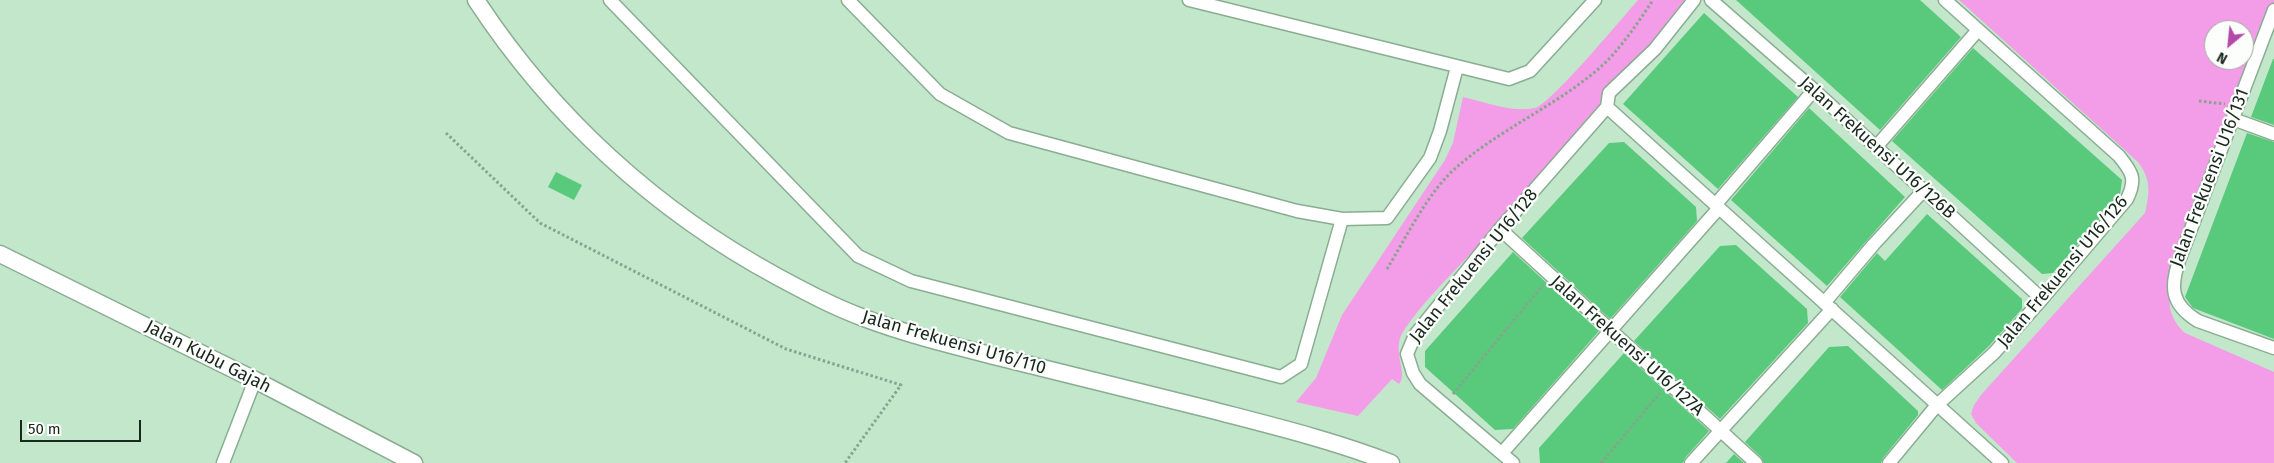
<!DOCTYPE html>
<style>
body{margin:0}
#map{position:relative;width:2274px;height:463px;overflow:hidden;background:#c3e7ca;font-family:"Fira Sans",sans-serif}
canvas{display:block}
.north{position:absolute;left:2204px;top:20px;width:50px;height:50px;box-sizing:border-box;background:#fbfefb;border:1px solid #a1a8a2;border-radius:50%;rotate:208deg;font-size:14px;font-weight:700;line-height:20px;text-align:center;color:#19271c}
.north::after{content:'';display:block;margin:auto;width:18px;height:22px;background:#b449aa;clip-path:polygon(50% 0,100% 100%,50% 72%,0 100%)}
.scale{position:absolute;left:20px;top:420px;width:121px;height:22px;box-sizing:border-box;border:2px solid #19271c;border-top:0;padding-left:6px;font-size:15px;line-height:18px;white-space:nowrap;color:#19271c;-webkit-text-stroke:4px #fbfefb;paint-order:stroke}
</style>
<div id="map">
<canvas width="2274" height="463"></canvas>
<div class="north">N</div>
<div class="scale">50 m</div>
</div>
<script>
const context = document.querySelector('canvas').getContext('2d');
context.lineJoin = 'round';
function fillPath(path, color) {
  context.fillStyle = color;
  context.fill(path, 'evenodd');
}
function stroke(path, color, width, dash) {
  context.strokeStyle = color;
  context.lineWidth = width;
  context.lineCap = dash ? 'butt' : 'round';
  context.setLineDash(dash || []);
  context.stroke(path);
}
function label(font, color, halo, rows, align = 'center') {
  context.font = font + ' "Fira Sans",sans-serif';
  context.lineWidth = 4.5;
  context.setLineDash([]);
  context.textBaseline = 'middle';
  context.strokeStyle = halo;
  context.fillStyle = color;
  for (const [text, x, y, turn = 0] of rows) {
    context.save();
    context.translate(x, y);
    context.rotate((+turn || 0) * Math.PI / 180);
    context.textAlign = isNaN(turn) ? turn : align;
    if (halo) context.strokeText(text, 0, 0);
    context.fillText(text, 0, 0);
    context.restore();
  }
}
const green = new Path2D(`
 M1638 0H1697L1650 54 1600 103 1597 113 1591 122C1551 166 1512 209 1472 252 1449 277 1423 302 1404 330 1390 351 1409 372 1399 384L1392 379 1358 416 1296 402 1316 378 1342 315 1445 160 1453 143 1463 97C1486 102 1512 113 1535 108 1551 104 1623 17 1638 0Z
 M1959 0H2274V12L2170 287C2168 306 2170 319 2185 333L2274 372V463H2017L1976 423 1971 414 1974 405 1981 395 2145 213C2150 192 2151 179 2138 162ZM2214 30H2244V60H2214Z`);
const building = new Path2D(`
 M1736 0H1920L1961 37 1880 130Z
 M1704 13 1798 97 1718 189 1623 104Z
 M1973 48 2122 180 2120 195 2053 273 2042 274 1892 141Z
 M2273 59H2274V125L2251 117Z
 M1809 108 1905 197 1827 286 1731 200Z
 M2247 133 2274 142V339L2193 308 2185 297Z
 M1624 142 1696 207 1697 221 1610 319 1522 238 1609 143Z
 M556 172 582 185 574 200 548 187Z
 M1927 214 2022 299V309L1988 347 1942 390 1840 297 1877 253 1885 261Z
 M1736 245 1807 309 1808 323 1720 419 1634 341 1720 246Z
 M1513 252 1599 331 1513 429 1495 430 1425 367V351Z
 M1848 346 1918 411V415L1883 458 1881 463H1764L1761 457 1745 442 1829 347Z
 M1624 353 1709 431 1685 458 1683 463H1540L1539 448Z
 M1734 454 1744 463H1726Z`);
const path = new Path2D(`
 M2199 101 2225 104
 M446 133 540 223 786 349 901 385 845 463
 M1387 269C1407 236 1429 190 1458 166 1501 129 1553 107 1596 71 1618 53 1637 24 1653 0
 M1453 394 1543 285
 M1601 463 1660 393`);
const minor = new Path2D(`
 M610 0 858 256 911 281 1281 377 1301 364 1342 219 1387 218 1430 158 1440 131 1457 67
 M848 0 940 94 1009 133 1297 211 1342 219
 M1189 0 1509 79 1530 71 1595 0
 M1694 0 1655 49 1609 93 1607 107 2002 463
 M1711 0 1814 90 2042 299
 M2274 10 2180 258C2170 286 2170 304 2198 321L2274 348
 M2233 119 2274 134
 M1876 147 1978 30
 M1716 204 1814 90
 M1500 229 1756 463
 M1824 303 1874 244 1924 190
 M1502 453 1719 208
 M223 463 255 380
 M1513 463 1420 384 1413 373 1407 354 1415 335 1500 229 1607 107
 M1691 463 1832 309
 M1889 463 1937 405 1994 353 2042 299 2127 199C2137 179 2132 172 2119 156L1945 0`);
const tertiary = new Path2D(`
 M476 0C552 116 656 211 778 277 806 292 834 307 864 318 909 335 955 346 1002 358 1070 375 1139 392 1208 409 1269 425 1332 440 1391 463
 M0 254 255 380 414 463`);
const streetNames = [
 ["Jalan Frekuensi U16/126B",1877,148,42],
 ["Jalan Frekuensi U16/131",2210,178,-69],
 ["Jalan Frekuensi U16/128",1474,266,-51],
 ["Jalan Frekuensi U16/126",2063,272,-50],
 ["Jalan Frekuensi U16/110",954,343,16],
 ["Jalan Frekuensi U16/127A",1627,346,42],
 ["Jalan Kubu Gajah",208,357,27]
];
fillPath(green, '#f39ce8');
fillPath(building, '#59c97c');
stroke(minor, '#8aad92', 15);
stroke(tertiary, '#8aad92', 19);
stroke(path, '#87a48d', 3, [2.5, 2.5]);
stroke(minor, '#fff', 12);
stroke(tertiary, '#fff', 16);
label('18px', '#19271c', '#fbfefb', streetNames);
</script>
